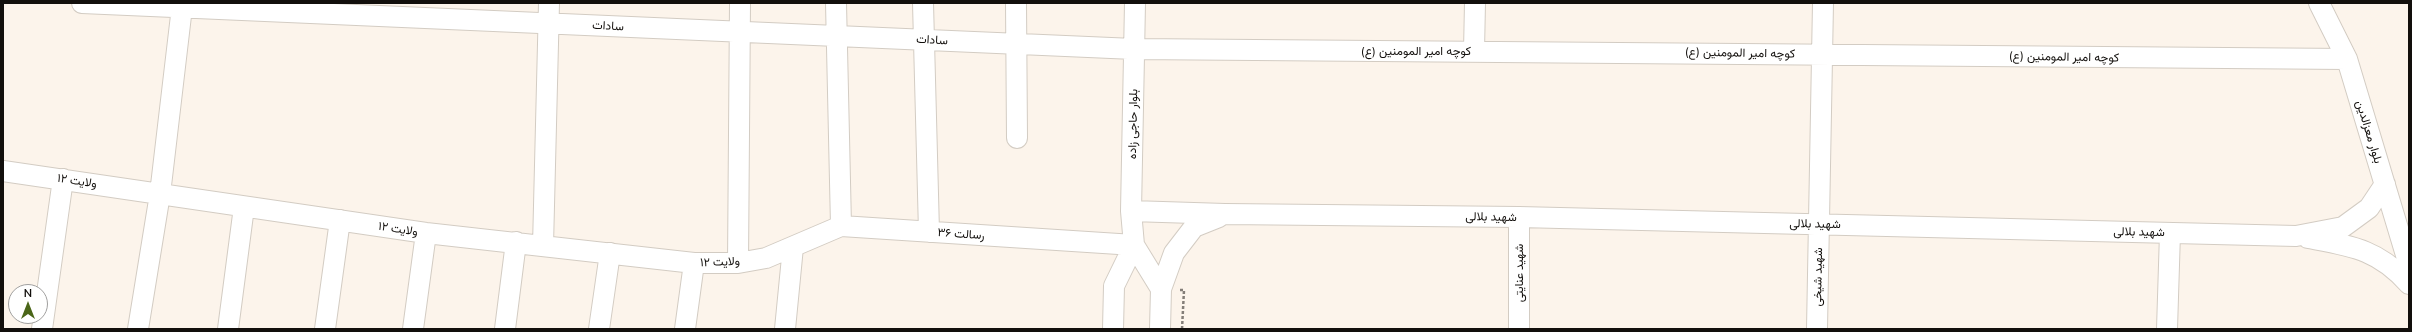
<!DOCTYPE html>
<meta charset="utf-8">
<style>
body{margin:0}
#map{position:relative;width:2412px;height:332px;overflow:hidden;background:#fcf4eb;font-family:Mulish,sans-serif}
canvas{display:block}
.frame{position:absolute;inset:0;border:4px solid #120f0c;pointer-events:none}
.north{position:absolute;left:8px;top:284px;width:40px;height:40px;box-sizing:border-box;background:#fff;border:1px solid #a09f9e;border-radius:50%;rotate:0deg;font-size:11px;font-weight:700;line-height:16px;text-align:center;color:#120f0c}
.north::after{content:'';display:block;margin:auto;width:14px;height:18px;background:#4b6618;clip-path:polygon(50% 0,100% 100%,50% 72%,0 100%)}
</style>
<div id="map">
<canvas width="2412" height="332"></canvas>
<div class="frame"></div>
<div class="north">N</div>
</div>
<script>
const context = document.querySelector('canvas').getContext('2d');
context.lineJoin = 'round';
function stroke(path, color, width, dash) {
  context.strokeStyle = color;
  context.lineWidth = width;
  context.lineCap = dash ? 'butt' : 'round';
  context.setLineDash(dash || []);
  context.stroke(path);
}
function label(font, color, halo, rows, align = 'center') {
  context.font = font + ' Mulish,Vazirmatn,sans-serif';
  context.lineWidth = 3;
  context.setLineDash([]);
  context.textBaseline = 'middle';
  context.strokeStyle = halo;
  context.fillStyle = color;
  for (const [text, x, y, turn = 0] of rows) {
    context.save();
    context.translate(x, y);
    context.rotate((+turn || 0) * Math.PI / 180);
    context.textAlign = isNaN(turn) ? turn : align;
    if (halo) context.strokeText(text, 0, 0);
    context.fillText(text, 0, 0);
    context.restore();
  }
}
const path = new Path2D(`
 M1180 290H1184L1182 329`);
const minor = new Path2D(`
 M82 3 1134 49 2347 59
 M836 3 841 226
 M923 3 929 232
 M1016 3 1017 138
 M1135 3 1131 211 1134 245 1161 289 1160 329
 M2319 3 2347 59 2409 265
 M1474 51 1475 3
 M3 171 426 233 694 263H738L766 258 841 226 1134 245
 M1131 211 1225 214 1519 217 2296 236 2343 227 2369 208 2385 184
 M2308 238C2351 246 2378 249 2409 284
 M543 246 549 3
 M738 263 740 3
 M1161 289 1174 253 1194 227 1219 217
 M42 329 63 179
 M138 329 160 194 182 7
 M228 329 244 207
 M325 329 340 220
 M413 329 426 233
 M505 329 516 242
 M599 329 610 253
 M685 329 694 263
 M785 329 793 247
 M1113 329 1114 286 1134 245
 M1519 329V217
 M1817 329 1823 3
 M2167 329 2170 233`);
const streetNames = [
 ["سادات",608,26,3],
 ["سادات",932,40,3],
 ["کوچه امیر المومنین (ع)",1416,51],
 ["کوچه امیر المومنین (ع)",1740,53,1],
 ["کوچه امیر المومنین (ع)",2064,57,1],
 ["بلوار حاجی زاده",1133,124,-89],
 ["بلوار معزالدین",2369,132,73],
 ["ولایت ۱۲",77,181,9],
 ["شهید بلالی",1491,217,1],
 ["شهید بلالی",1815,224,1],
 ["ولایت ۱۲",398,229,9],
 ["شهید بلالی",2139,232,1],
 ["رسالت ۳۶",961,234,4],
 ["ولایت ۱۲",720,262,-2],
 ["شهید عنایتی",1519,273,-90],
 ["شهید شیخی",1818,277,-89]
];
stroke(minor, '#d3ccc3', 22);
stroke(path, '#847e78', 2.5, [3, 2]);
stroke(minor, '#fff', 20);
label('12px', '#120f0c', '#fff', streetNames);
</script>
